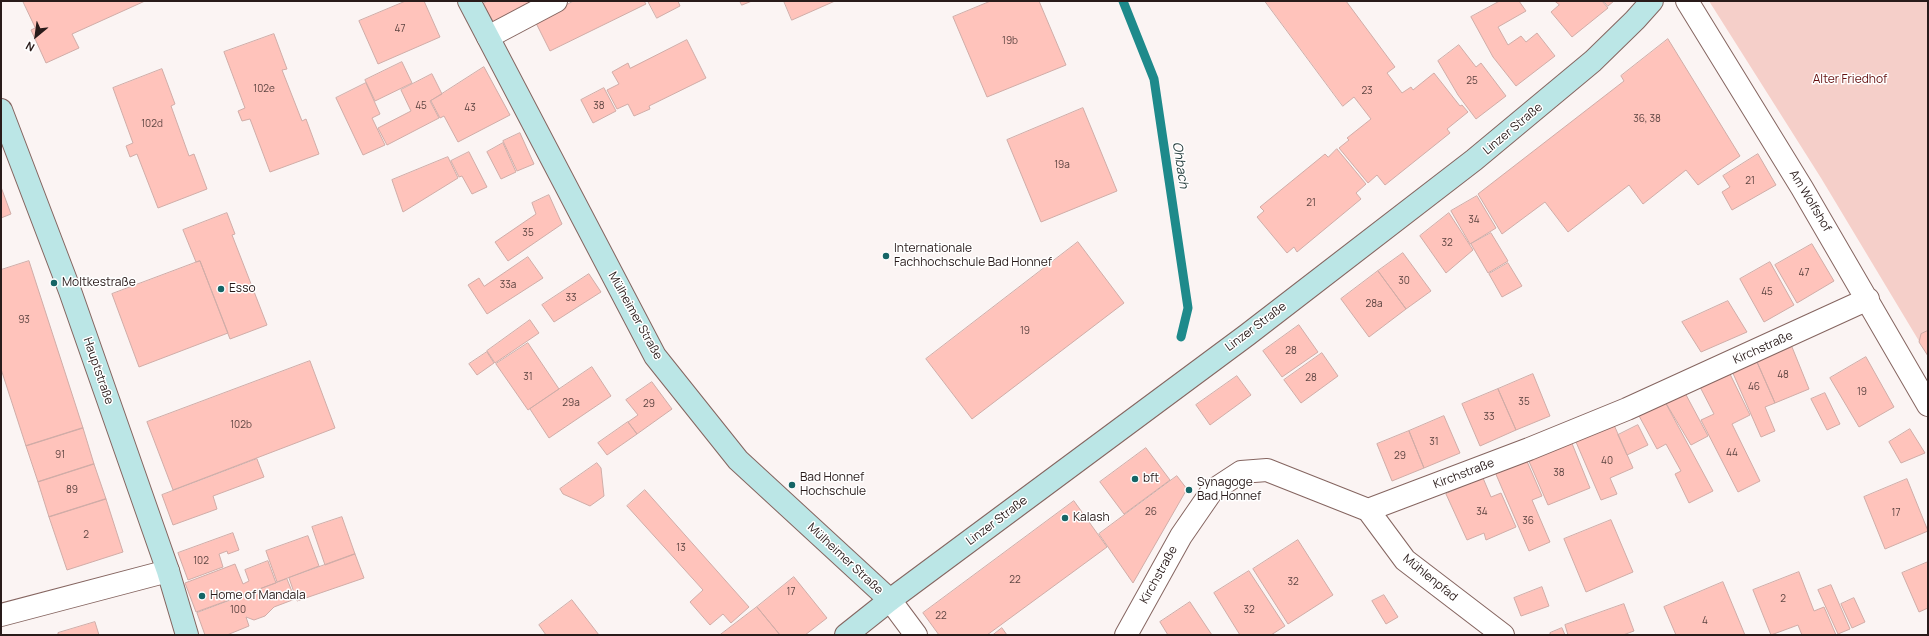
<!DOCTYPE html>
<meta charset="utf-8">
<style>
body{margin:0}
#map{position:relative;width:1929px;height:636px;overflow:hidden;background:#fbf4f3;font-family:Manrope,sans-serif}
canvas{display:block}
.frame{position:absolute;inset:0;border:2px solid #291b1a;pointer-events:none}
.north{position:absolute;left:16px;top:16px;width:40px;height:40px;-webkit-text-stroke:3px #fff;paint-order:stroke;rotate:209deg;font-size:11px;font-weight:700;line-height:16px;text-align:center;color:#291b1a}
.north::after{content:'';display:block;margin:auto;width:14px;height:18px;background:#291b1a;clip-path:polygon(50% 0,100% 100%,50% 72%,0 100%)}
</style>
<div id="map">
<canvas width="1929" height="636"></canvas>
<div class="frame"></div>
<div class="north">N</div>
</div>
<script>
const context = document.querySelector('canvas').getContext('2d');
context.lineJoin = 'round';
function fillPath(path, color) {
  context.fillStyle = color;
  context.fill(path, 'evenodd');
}
function stroke(path, color, width, dash) {
  context.strokeStyle = color;
  context.lineWidth = width;
  context.lineCap = dash ? 'butt' : 'round';
  context.setLineDash(dash || []);
  context.stroke(path);
}
function label(font, color, halo, rows, align = 'center') {
  context.font = font + ' Manrope,sans-serif';
  context.lineWidth = 3;
  context.setLineDash([]);
  context.textBaseline = 'middle';
  context.strokeStyle = halo;
  context.fillStyle = color;
  for (const [text, x, y, turn = 0] of rows) {
    context.save();
    context.translate(x, y);
    context.rotate((+turn || 0) * Math.PI / 180);
    context.textAlign = isNaN(turn) ? turn : align;
    if (halo) context.strokeText(text, 0, 0);
    context.fillText(text, 0, 0);
    context.restore();
  }
}
const green = new Path2D(`
 M1709 1H1928V356L1821 178Z`);
const stream = new Path2D(`
 M1123 1 1154 79 1188 308 1181 337`);
const building = new Path2D(`
 M23 1H145L72 34 79 48 46 63 31 30 35 28Z
 M406 1H424L440 37 378 64 359 21Z
 M488 1H537L494 23 483 4Z
 M574 1H644L646 4 550 51 535 21Z
 M648 1H678L680 6 657 18Z
 M740 1H752L742 5Z
 M784 1H835L792 20Z
 M991 1H1039L1066 65 987 97 953 17Z
 M1265 1H1346L1395 67 1387 73 1402 93 1411 87 1413 90 1434 73 1460 106 1462 105 1468 112 1447 129 1450 133 1385 185 1377 175 1368 183 1339 148 1349 140 1347 138 1371 119 1354 97 1343 106Z
 M1500 1H1519L1526 11 1498 27 1508 45 1521 36 1526 42 1537 33 1555 56 1516 86 1493 57 1471 17Z
 M1555 1H1602L1608 8 1572 37 1551 12 1559 5Z
 M1604 1H1614L1608 6Z
 M274 34 287 69 282 70 302 121 306 119 319 154 270 172 250 119 242 121 238 111 245 108 224 52Z
 M1668 39 1740 156 1698 185 1686 170 1643 204 1629 185 1568 232 1545 202 1502 234 1478 194 1624 81 1621 76Z
 M687 40 706 78 649 106 650 109 634 116 628 104 617 109 607 90 619 84 612 72 628 63 630 68Z
 M1459 45 1476 67 1481 63 1506 96 1476 119 1458 95 1438 61Z
 M402 62 412 83 375 101 365 80Z
 M484 67 510 115 458 142 444 116 440 118 431 101Z
 M162 69 175 104 171 106 189 156 194 154 207 189 158 208 137 154 130 157 126 146 133 143 113 88Z
 M432 74 442 94 430 101 439 118 387 145 378 128 411 111 401 90Z
 M366 83 380 114 372 118 385 145 363 155 336 98Z
 M604 88 616 111 593 123 581 100Z
 M1083 108 1117 191 1041 222 1007 140Z
 M520 133 534 164 517 171 503 141Z
 M503 143 516 172 501 179 487 152Z
 M1337 149 1366 184 1356 193 1361 199 1297 252 1294 247 1287 253 1257 217 1264 211 1260 207 1325 154 1328 157Z
 M469 152 487 187 472 194 462 176 459 177 451 161Z
 M1758 154 1776 185 1732 210 1722 192 1730 187 1723 176Z
 M448 157 458 178 403 212 392 180Z
 M1 187 11 214 1 218Z
 M549 195 562 224 508 261 495 242 536 214 532 203Z
 M1477 196 1496 228 1470 244 1451 211Z
 M227 213 235 234 232 235 267 325 230 339 200 261 196 262 183 230Z
 M1449 213 1473 250 1446 273 1420 236Z
 M1491 233 1508 261 1488 273 1471 244Z
 M1078 242 1124 303 972 419 926 359Z
 M1812 244 1834 281 1797 303 1775 265Z
 M1403 253 1431 291 1406 309 1378 271Z
 M528 257 543 278 487 314 468 285 479 278 484 286Z
 M29 261 83 428 26 446 1 369V270Z
 M200 261 228 333 139 367 112 294Z
 M1770 262 1794 305 1764 322 1740 279Z
 M1508 263 1522 286 1502 297 1489 274Z
 M1378 271 1406 309 1369 337 1341 299Z
 M589 274 601 292 554 322 542 305Z
 M1728 301 1747 332 1701 352 1682 322Z
 M530 320 539 333 495 363 487 351Z
 M1299 325 1318 352 1282 377 1263 351Z
 M1927 331H1928V356L1919 342 1921 334Z
 M528 343 559 389 528 410 496 364Z
 M1792 347 1809 389 1775 403 1757 362Z
 M487 352 494 363 477 375 469 364Z
 M1322 353 1338 376 1301 403 1284 380Z
 M1866 357 1894 407 1859 427 1830 378Z
 M310 361 335 428 173 490 147 422Z
 M1757 362 1775 403 1765 407 1775 431 1761 437 1732 371Z
 M592 367 611 396 549 438 530 409Z
 M1729 372 1750 415 1732 424 1760 481 1738 492 1701 420 1714 414 1699 385Z
 M1533 374 1550 416 1516 430 1498 389Z
 M1237 376 1251 395 1210 425 1196 405Z
 M652 382 672 409 637 434 628 422 638 415 626 400Z
 M1498 389 1516 430 1480 446 1462 404Z
 M1684 391 1708 436 1691 445 1664 400Z
 M1825 393 1840 424 1827 430 1811 399Z
 M1664 400 1713 491 1689 503 1675 474 1681 471 1666 444 1657 449 1638 414Z
 M1444 416 1460 453 1424 468 1409 431Z
 M628 422 637 434 607 455 598 443Z
 M1614 425 1633 468 1610 478 1617 494 1601 500 1576 442Z
 M1638 425 1648 445 1627 455 1618 435Z
 M83 428 94 464 38 482 26 446Z
 M1910 429 1925 453 1901 463 1889 442Z
 M1409 431 1424 468 1392 481 1377 444Z
 M1571 441 1590 488 1548 505 1528 459Z
 M1146 448 1170 480 1124 514 1100 482Z
 M257 459 264 477 213 496 217 509 173 525 162 495Z
 M1526 459 1542 496 1532 500 1550 542 1529 551 1495 472Z
 M597 463 601 468 604 496 590 506 563 494 560 489Z
 M94 464 106 499 49 517 38 482Z
 M1177 476 1187 489 1133 583 1099 534Z
 M1483 478 1491 497 1501 493 1516 527 1486 540 1484 533 1467 540 1446 494Z
 M1907 479 1928 531 1885 549 1864 497Z
 M645 490 749 607 731 623 723 614 710 625 690 602 703 590 627 506Z
 M106 499 123 552 67 570 49 517Z
 M1074 501 1107 547 987 635H939L923 613Z
 M342 517 355 554 325 565 312 527Z
 M1611 520 1633 572 1586 592 1564 539Z
 M233 533 239 550 228 554 227 551 219 554 223 567 188 580 178 553Z
 M308 536 319 566 277 582 266 551Z
 M1298 540 1333 595 1288 624 1253 569Z
 M355 554 364 578 297 601 289 578Z
 M268 561 276 583 196 612 185 583 235 564 243 584 249 581 245 570Z
 M1928 562V608L1919 612 1902 573Z
 M1249 571 1285 626 1271 635H1240L1214 593Z
 M1799 572 1814 611 1824 607 1836 635H1802L1798 625 1771 635 1753 590Z
 M794 577 827 618 805 635H780L757 607Z
 M287 579 295 599 274 607 265 616 254 620 246 617 249 626 227 635H205L197 613Z
 M1723 582 1745 635H1676L1664 607Z
 M1831 585 1850 629 1838 634 1818 590Z
 M1542 587 1549 606 1521 616 1514 598Z
 M1384 595 1398 617 1386 624 1372 601Z
 M1854 598 1865 622 1852 628 1841 604Z
 M572 600 599 635H546L539 625Z
 M1190 602 1212 635H1168L1160 622Z
 M1624 604 1634 631 1623 635H1568L1565 625Z
 M757 607 780 635H720Z
 M95 622 99 635H58V633Z
 M1002 628 1007 635H993Z
 M1562 628 1565 635H1550V633Z`);
const minor = new Path2D(`
 M1687 1 1802 188 1928 405
 M488 37 556 1
 M1368 510 1405 560 1503 635
 M890 600 916 635
 M1 615 168 571
 M1126 635 1181 536 1212 491 1241 472 1267 470 1368 510 1529 449 1627 409 1868 299`);
const secondary = new Path2D(`
 M469 1 655 356 738 460 890 600
 M1 110 70 291 168 571 187 635
 M846 635 890 600 1247 335 1474 160 1593 61 1635 20 1652 1`);
const markers = [
 [886,256,4,"#156566"],
 [54,283,4,"#156566"],
 [221,289,4,"#156566"],
 [1135,479,4,"#156566"],
 [792,485,4,"#156566"],
 [1189,490,4,"#156566"],
 [1065,518,4,"#156566"],
 [202,596,4,"#156566"]
];
const numberNames = [
 ["47",400,29],
 ["19b",1010,41],
 ["25",1472,81],
 ["102e",264,89],
 ["23",1367,91],
 ["45",421,106],
 ["38",599,106],
 ["43",470,108],
 ["36, 38",1647,119],
 ["102d",152,124],
 ["19a",1062,165],
 ["21",1750,181],
 ["21",1311,203],
 ["34",1474,220],
 ["35",528,233],
 ["32",1447,243],
 ["47",1804,273],
 ["30",1404,281],
 ["33a",508,285],
 ["45",1767,292],
 ["33",571,298],
 ["28a",1374,304],
 ["93",24,320],
 ["19",1025,331],
 ["28",1291,351],
 ["48",1783,375],
 ["31",528,377],
 ["28",1311,378],
 ["46",1754,387],
 ["19",1862,392],
 ["35",1524,402],
 ["29a",571,403],
 ["29",649,404],
 ["33",1489,417],
 ["102b",241,425],
 ["31",1434,442],
 ["44",1732,453],
 ["91",60,455],
 ["29",1400,456],
 ["40",1607,461],
 ["38",1559,473],
 ["89",72,490],
 ["26",1151,512],
 ["34",1482,512],
 ["17",1896,513],
 ["36",1528,521],
 ["2",86,535],
 ["13",681,548],
 ["102",201,561],
 ["22",1015,580],
 ["32",1293,582],
 ["17",791,592],
 ["2",1783,599],
 ["100",238,610],
 ["32",1249,610],
 ["22",941,616],
 ["4",1705,621]
];
const parkNames = [
 ["Alter Friedhof",1850,80]
];
const streetNames = [
 ["Linzer Straße",1513,129,-40],
 ["Am Wolfshof",1810,201,59],
 ["Mülheimer Straße",635,316,61],
 ["Linzer Straße",1256,327,-37],
 ["Kirchstraße",1763,348,-24],
 ["Hauptstraße",98,371,71],
 ["Kirchstraße",1464,474,-21],
 ["Linzer Straße",997,521,-37],
 ["Mülheimer Straße",845,559,43],
 ["Kirchstraße",1159,575,-61],
 ["Mühlenpfad",1430,578,39]
];
const poiNames = [
 ["Internationale",894,249],
 ["Fachhochschule Bad Honnef",894,263],
 ["Moltkestraße",62,283],
 ["Esso",229,289],
 ["Bad Honnef",800,478],
 ["Hochschule",800,492],
 ["bft",1143,479],
 ["Synagoge",1197,483],
 ["Bad Honnef",1197,497],
 ["Kalash",1073,518],
 ["Home of Mandala",210,596]
];
const waterNames = [
 ["Ohbach",1180,165,81]
];
fillPath(green, '#f5cfc9');
stroke(stream, '#1e8a8b', 9);
fillPath(building, '#ffc3bb');
stroke(building, '#d0aca7', 1);
stroke(minor, '#856560', 24);
stroke(secondary, '#856560', 24);
stroke(minor, '#fff', 22);
stroke(secondary, '#bbe6e6', 22);
for (const [x, y, r, color] of markers) {
  const dot = new Path2D();
  dot.arc(x, y, r, 0, 2 * Math.PI);
  context.fillStyle = color;
  context.fill(dot);
  stroke(dot, '#fff', 1.5);
}
label('10px', '#5e4542', null, numberNames);
label('12px', '#65100f', '#fff', parkNames);
label('12px', '#291b1a', '#fff', streetNames);
label('12px', '#291b1a', '#fff', poiNames, 'left');
label('italic 13px', '#223a3a', '#fff', waterNames);
</script>
